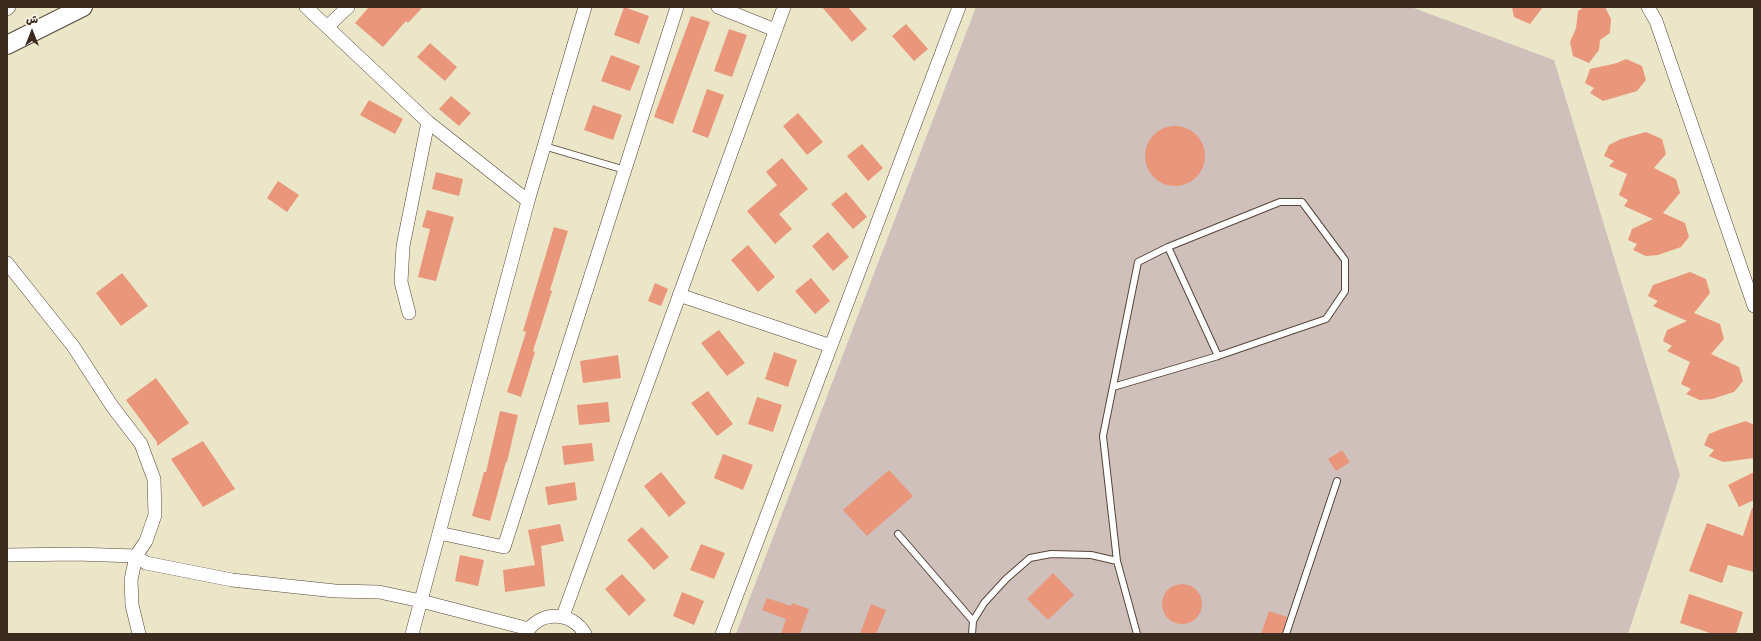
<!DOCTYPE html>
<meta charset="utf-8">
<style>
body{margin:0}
#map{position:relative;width:1761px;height:641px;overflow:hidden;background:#ece6c9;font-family:"Comic Neue","Playpen Sans Arabic",sans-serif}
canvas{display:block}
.frame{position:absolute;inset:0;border:8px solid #3b2a1e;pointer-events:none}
.north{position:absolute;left:12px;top:12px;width:40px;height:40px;-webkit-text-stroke:3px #fbf7ec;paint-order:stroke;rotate:0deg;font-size:11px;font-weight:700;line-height:16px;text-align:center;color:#3b2a1e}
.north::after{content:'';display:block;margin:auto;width:14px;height:18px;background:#3b2a1e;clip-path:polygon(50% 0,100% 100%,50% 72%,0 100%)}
</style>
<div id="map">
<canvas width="1761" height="641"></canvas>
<div class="frame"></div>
<div class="north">ش</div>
</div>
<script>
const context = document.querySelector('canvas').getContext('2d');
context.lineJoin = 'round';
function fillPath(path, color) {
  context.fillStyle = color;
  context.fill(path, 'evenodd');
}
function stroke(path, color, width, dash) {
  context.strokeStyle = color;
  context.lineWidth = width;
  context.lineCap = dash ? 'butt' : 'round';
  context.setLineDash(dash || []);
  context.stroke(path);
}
const industrial = new Path2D(`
 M976 7H1411L1554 60 1680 475 1628 634H736Z`);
const building = new Path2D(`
 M369 7H423L408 23 406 21 383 47 355 23Z
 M624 7 649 16 639 44 614 35Z
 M822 7H848L867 29 852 42Z
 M1512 7H1543L1530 24 1514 17Z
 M1584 7H1605L1611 19 1610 33 1600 40 1599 50 1589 63 1573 56 1570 42 1576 28 1578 11Z
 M691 16 710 22 673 124 654 117Z
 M906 24 928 49 914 61 892 36Z
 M729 29 747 35 732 77 714 71Z
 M430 43 457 67 445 81 417 57Z
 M611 55 640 66 630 91 601 81Z
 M1626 59 1642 66 1646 80 1637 91 1603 101 1590 93 1594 88 1585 83 1590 69 1617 63Z
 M707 89 724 95 708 138 692 132Z
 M451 96 471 113 459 126 439 109Z
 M369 100 403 119 395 134 360 115Z
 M593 105 622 115 613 140 584 130Z
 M798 113 823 142 807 155 783 126Z
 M1145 156a30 30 0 1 1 60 0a30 30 0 1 1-60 0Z
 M1646 132 1662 139 1666 154 1654 168 1676 179 1680 193 1663 213 1685 223 1689 237 1681 247 1658 255 1646 256 1633 250 1637 244 1628 240 1632 229 1653 219 1624 206 1628 200 1619 195 1627 174 1609 166 1614 161 1604 156 1609 145 1621 139Z
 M862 144 883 168 868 181 847 156Z
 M782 158 808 189 779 214 792 229 775 244 747 211 777 185 766 172Z
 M436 172 463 179 459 196 432 189Z
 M278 181 299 195 287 212 267 198Z
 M846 192 867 217 853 229 831 204Z
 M427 210 454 217 436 281 418 277 430 229 422 227Z
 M554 227 568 231 550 290 552 291 533 351 535 352 521 397 507 392 526 332 523 331Z
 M828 232 849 257 833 271 812 246Z
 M748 245 775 277 758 292 731 260Z
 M1690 272 1706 279 1710 293 1694 313 1720 324 1724 339 1711 354 1739 367 1743 381 1734 392 1712 399 1700 400 1686 394 1691 389 1681 384 1690 362 1667 351 1672 346 1663 341 1667 330 1687 321 1653 306 1658 301 1648 296 1653 285Z
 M122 273 148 306 121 326 96 293Z
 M811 278 830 301 815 314 795 291Z
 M655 283 668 289 661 306 648 301Z
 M719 330 745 363 727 376 701 343Z
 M774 352 797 360 788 387 765 379Z
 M618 355 621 378 583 383 580 361Z
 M156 378 189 423 157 446V442L126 400Z
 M708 391 733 424 717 436 691 403Z
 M757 397 782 405 773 432 748 424Z
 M608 402 610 422 579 425 577 405Z
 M500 411 518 415 507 462H506L490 521 472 516 484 472H486Z
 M1746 421 1754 425V458L1723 462 1709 456 1714 450 1704 445 1709 434 1721 429Z
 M203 441 235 489 203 507 171 459Z
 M592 443 594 461 564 465 562 446Z
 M1342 450 1350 462 1336 471 1328 459Z
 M723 454 753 465 743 490 714 478Z
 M889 470 913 496 867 536 843 510Z
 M661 472 686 503 669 517 644 486Z
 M1754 472V500L1739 507 1728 485Z
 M575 482 577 500 548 505 545 487Z
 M1752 508H1754V572L1728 565 1722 583 1689 571 1707 523 1743 536Z
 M560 524 564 541 541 546 545 586 505 592 503 570 535 565 528 530Z
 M642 527 669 557 654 570 627 540Z
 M701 544 725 553 714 579 690 570Z
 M460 555 484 560 478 586 455 581Z
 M1053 573 1074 595 1048 620 1027 599Z
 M622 574 646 600 629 616 605 589Z
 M1162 604a20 20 0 1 1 40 0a20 20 0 1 1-40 0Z
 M682 592 704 601 694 625 673 616Z
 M1689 594 1743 612 1736 634H1713L1680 623Z
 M767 598 791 606 792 603 809 609 800 634H781L786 619 762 610Z
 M871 604 886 610 876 634H860Z
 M1269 611 1287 617 1282 634H1261Z`);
const lane = new Path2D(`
 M544 146 625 170
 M1168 247 1218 356
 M1113 387 1218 356 1326 319 1345 291V260L1302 202H1280L1168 247 1138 262 1103 436 1117 561 1137 634
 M898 534 973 621
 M972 634 973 621 984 603 1006 579 1030 558 1051 554 1091 555 1117 561
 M1286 634 1337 481`);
const street = new Path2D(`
 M306 7 428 122 528 201
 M718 7 775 30
 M1648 7 1656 21 1754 306
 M7 9 9 7
 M328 26 348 7
 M7 263 73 346 112 406 141 444 154 479 155 515 146 541 136 556 131 580 132 605 139 634
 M679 295 831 346
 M409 313 401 282 403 246 428 122
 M439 533 504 547 677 7
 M7 555 76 554 136 556 146 563 232 580 335 591 379 592 421 601 529 629
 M563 616 784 7
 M412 634 528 201 585 7
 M526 634C539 610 572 611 585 634
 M722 634 959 7`);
const secondary = new Path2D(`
 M7 45 83 7`);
fillPath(industrial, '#d0c0bc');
fillPath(building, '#e9967a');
stroke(lane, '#564638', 8);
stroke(street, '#564638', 14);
stroke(secondary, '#564638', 20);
stroke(lane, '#fff', 6);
stroke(street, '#fff', 13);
stroke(secondary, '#fff', 18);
</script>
